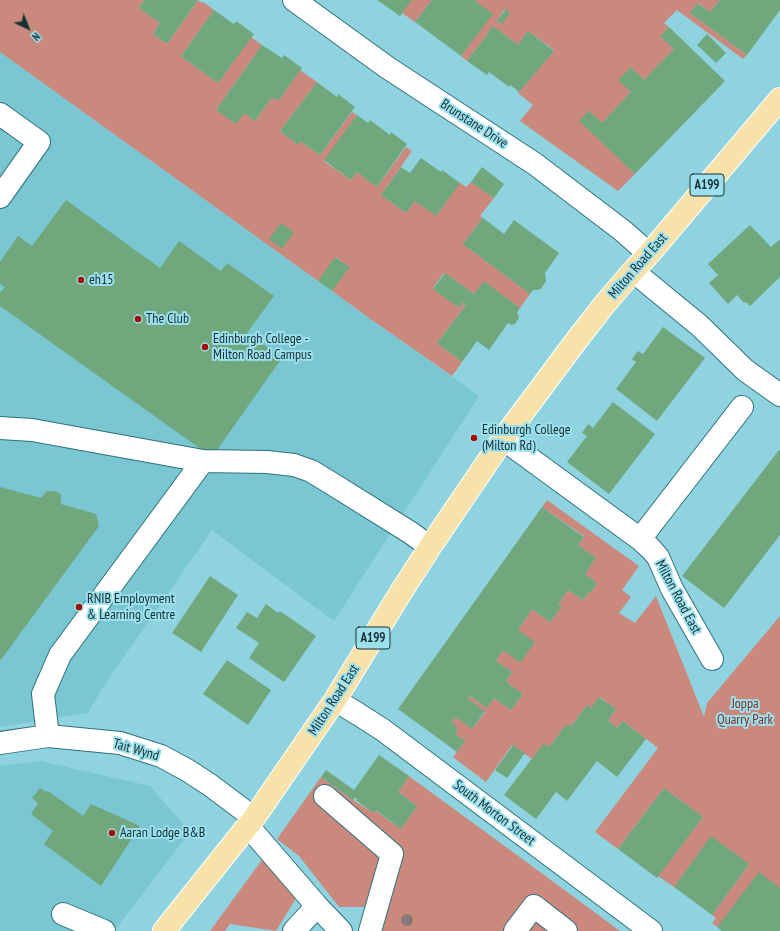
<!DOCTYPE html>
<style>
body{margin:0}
#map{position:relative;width:780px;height:931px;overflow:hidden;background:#90d3e0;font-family:"PT Sans Narrow",sans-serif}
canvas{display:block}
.north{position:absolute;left:8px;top:8px;width:40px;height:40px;-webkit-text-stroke:3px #9de0ed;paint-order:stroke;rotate:137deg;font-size:11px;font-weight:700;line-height:16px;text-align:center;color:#143034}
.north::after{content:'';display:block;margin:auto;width:14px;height:18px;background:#143034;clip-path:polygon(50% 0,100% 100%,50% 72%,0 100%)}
</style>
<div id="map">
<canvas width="780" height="931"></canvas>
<div class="north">N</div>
</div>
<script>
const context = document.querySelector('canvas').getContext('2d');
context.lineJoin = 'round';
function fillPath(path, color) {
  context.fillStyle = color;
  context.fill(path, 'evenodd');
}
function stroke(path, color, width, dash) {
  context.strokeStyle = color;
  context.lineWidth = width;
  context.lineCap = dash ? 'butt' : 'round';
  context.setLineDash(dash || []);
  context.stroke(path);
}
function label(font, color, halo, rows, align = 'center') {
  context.font = font + ' "PT Sans Narrow",sans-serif';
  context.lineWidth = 4;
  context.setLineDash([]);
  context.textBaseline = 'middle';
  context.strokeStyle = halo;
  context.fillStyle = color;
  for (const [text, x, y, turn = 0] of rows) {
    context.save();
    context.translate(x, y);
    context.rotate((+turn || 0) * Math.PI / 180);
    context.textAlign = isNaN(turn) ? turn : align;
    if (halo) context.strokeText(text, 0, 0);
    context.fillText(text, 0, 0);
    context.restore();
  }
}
const built = new Path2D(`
 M0 52 369 318 479 396 334 621 212 530 105 684 88 713 0 727Z
 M40 761 150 786 190 832 114 931H0V766Z`);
const green = new Path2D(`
 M0 0H144L139 8 160 23 153 34 167 44 198 0 202 3 203 2 214 10 181 56 218 83 251 37 262 45 216 110 244 113 255 121 272 97 278 101 300 70 317 82 280 131 297 144 300 141 320 155 352 112 357 115 324 161 351 180 357 172 377 187 406 147 412 151 381 195 406 213 415 201 460 183 466 187 471 182 494 198 480 216 483 218 463 244 530 294 520 308 484 282 474 294 444 273 433 288 459 308 463 302 466 305 437 343 462 362 452 376 369 318 332 291 349 267 336 257 318 281 0 52Z
 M412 0H432L415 22 402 13Z
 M474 0H720L710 12 698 3 690 13 747 55 743 59 677 10 664 23 669 27 661 36 674 49 644 80 631 67 619 80 631 92 602 123 589 111 580 121 635 174 618 191 520 121 533 105 518 93 554 50 528 31 518 45 493 26 467 61 461 56 492 14ZM505 9 510 13 501 24 497 21Z
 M547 500 639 566 622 590 631 597 619 613 635 623 656 596 704 717 707 703 780 616V888L717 927 712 923 716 918 712 915 749 864 711 837 674 887 658 876 703 817 664 788 618 849 595 832 658 748 623 721 617 728 608 720 616 709 600 697 591 708 587 705 572 725H566L549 747 532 759 512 745 486 782 453 757 465 741 455 734 457 732 456 726 451 722 455 717 472 729 485 712 468 699 470 696 487 708 494 698 511 710 523 694 506 682 512 672 496 661 503 650 520 662 518 630 532 609 550 622 561 606 558 604 568 590 583 600 589 591 591 592 597 583 585 574 596 558 578 545 584 536 542 507Z
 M409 776 536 869 620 931H365L369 907H339L299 856 277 839 321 777 353 800 372 812 376 811 401 829 417 806 398 792Z
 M264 857 300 892 276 931 230 924 225 931H210Z`);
const building = new Path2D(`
 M144 0H198L167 44 153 34 160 23 139 8Z
 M377 0H412L400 16Z
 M432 0H474L493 14 461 56 415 22Z
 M720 0H780V10L747 55 690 13 697 3 710 12Z
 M506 9 510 13 502 24 497 21Z
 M214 10 234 24 236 21 254 34 218 83 181 56Z
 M493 26 518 45 528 31 554 51 519 92 510 85 509 87 489 72 487 75 467 61Z
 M669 27 725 81 635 174 579 121 589 111 602 123 631 92 618 80 631 67 644 80 674 49 660 36Z
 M707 34 726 53 716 63 697 45Z
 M262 45 282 58 284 55 302 68 278 101 272 97 255 121 244 113 236 124 216 110Z
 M317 82 337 97 338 94 355 107 320 155 300 141 298 145 280 131Z
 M357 115 368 123 370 120 390 135 391 132 407 144 377 187 357 172 351 180 324 160Z
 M421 158 441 172 442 170 460 183 436 216 415 201 406 213 381 195 401 167 410 173Z
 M482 167 504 184 494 198 471 182Z
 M66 200 160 268 179 241 221 271 227 263 274 296 247 333 282 358 212 457 0 306V293L5 287 0 284V262L18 236 32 246Z
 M483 218 504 234 514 220 559 253 545 273 546 281 541 289 537 290H533L530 294 463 244Z
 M281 223 294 232 282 249 269 239Z
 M750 225 771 247 779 240 780 241V277L750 306 746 302 744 303 737 295 728 304 709 283 718 275 708 264Z
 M335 257 350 267 332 291 318 281Z
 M445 273 474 294 484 281 520 308 517 312 519 318 515 324 511 325 508 323 489 350 477 341 462 362 437 343 466 305 463 302 459 308 433 289Z
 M663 327 705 358 657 421 616 389 636 362 632 359 638 351 643 354Z
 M613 402 655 434 609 494 567 462 587 436 582 433 588 424 593 428Z
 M779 450 780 451V535L724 608 682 576Z
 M0 487 41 498 47 491H54L61 494V504L96 514 99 526 0 661Z
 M542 507 584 537 578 545 596 558 585 574 597 583 591 593 589 591 583 600 568 590 558 604 562 606 550 622 532 609 518 630 535 642 520 663 503 650 496 661 512 672 506 682 523 694 511 710 494 698 487 708 470 696 468 699 485 711 472 729 455 717 451 722 456 725 457 732 455 734 465 741 457 752 398 709Z
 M210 576 238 595 201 652 172 633Z
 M266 604 278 613 280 611 316 636 284 682 249 658 259 643 236 628 247 612 257 618Z
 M227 660 271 690 248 725 203 694Z
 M599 697 616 709 608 720 617 728 623 721 646 739 617 777 597 761 567 801 556 792 536 819 504 795 544 743 549 747 566 725H572L587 705 591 708Z
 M513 745 525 753 507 778 495 770Z
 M379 755 409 776 398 792 417 806 401 829 377 811 372 812 357 801 356 797 353 800 321 777 326 770 354 790Z
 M40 788 46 792 48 791 83 816 91 804 140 826 101 886 44 844 53 831 31 814 38 803 32 798Z
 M664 788 703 817 657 878 618 849Z
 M711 836 749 864 712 915 674 887Z
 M759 872 780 888V931H722L717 927Z`);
const minor = new Path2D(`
 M294 0 388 68 535 164 623 231 649 254
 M0 114 39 142 0 197
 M633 271 700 326 745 370 780 395
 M0 428 32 430 203 461 267 462 294 465 311 471 326 480 411 533 430 547
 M503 439 640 539 650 548 658 557 672 589 712 659
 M640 539 742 407
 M335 700 358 714 383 730 651 931
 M48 736 43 694 60 655 203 461
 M0 743 48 736 120 743 161 756 187 770 210 785 254 818
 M325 796 392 854 370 931
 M248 826 317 906 294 931
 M317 906 341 931
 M63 914 104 931
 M515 931 534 906 566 931`);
const major = new Path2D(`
 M164 931 254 818 335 700 401 592 430 547 503 439 576 341 604 305 633 271 649 254 780 99`);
const trees = [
 [407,920]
];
const markers = [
 [81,280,4,"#a20b00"],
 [138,319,4,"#a20b00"],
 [205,347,4,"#a20b00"],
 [474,438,4,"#a20b00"],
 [79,607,4,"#a20b00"],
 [112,833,4,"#a20b00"]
];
const shields = [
 [707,185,34],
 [373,638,34]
];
const shieldNames = [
 ["A199",707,185],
 ["A199",373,638]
];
const streetNames = [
 ["Brunstane Drive",474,124,33],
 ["Milton Road East",638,266,-49],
 ["Milton Road East",678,597,62],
 ["Milton Road East",334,700,-57],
 ["Tait Wynd",136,750,16],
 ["South Morton Street",494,813,37]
];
const poiNames = [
 ["eh15",89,280],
 ["The Club",146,319],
 ["Edinburgh College -",213,339],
 ["Milton Road Campus",213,355],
 ["Edinburgh College",482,430],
 ["(Milton Rd)",482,446],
 ["RNIB Employment",87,599],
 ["& Learning Centre",87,615],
 ["Aaran Lodge B&B",120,833]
];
const parkNames = [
 ["Joppa",745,704],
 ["Quarry Park",745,720]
];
fillPath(built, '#7ac6d3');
fillPath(green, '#cb897d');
fillPath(building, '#71a77d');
stroke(minor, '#2d717d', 24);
stroke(major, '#fff', 24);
stroke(minor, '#fff', 22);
stroke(major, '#f7e2aa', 22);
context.fillStyle = '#867878';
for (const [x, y] of trees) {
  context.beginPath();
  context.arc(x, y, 6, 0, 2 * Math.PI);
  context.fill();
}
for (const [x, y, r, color] of markers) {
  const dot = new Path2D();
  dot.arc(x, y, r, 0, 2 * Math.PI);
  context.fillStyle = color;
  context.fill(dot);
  stroke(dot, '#9de0ed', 1.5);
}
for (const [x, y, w] of shields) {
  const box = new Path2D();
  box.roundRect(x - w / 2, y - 11, w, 22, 3);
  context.fillStyle = '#9de0ed';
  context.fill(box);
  stroke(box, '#143034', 1);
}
label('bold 13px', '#143034', null, shieldNames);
label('14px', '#143034', '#9de0ed', streetNames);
label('14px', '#143034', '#9de0ed', poiNames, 'left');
label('14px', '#7e2e23', '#9de0ed', parkNames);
</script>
